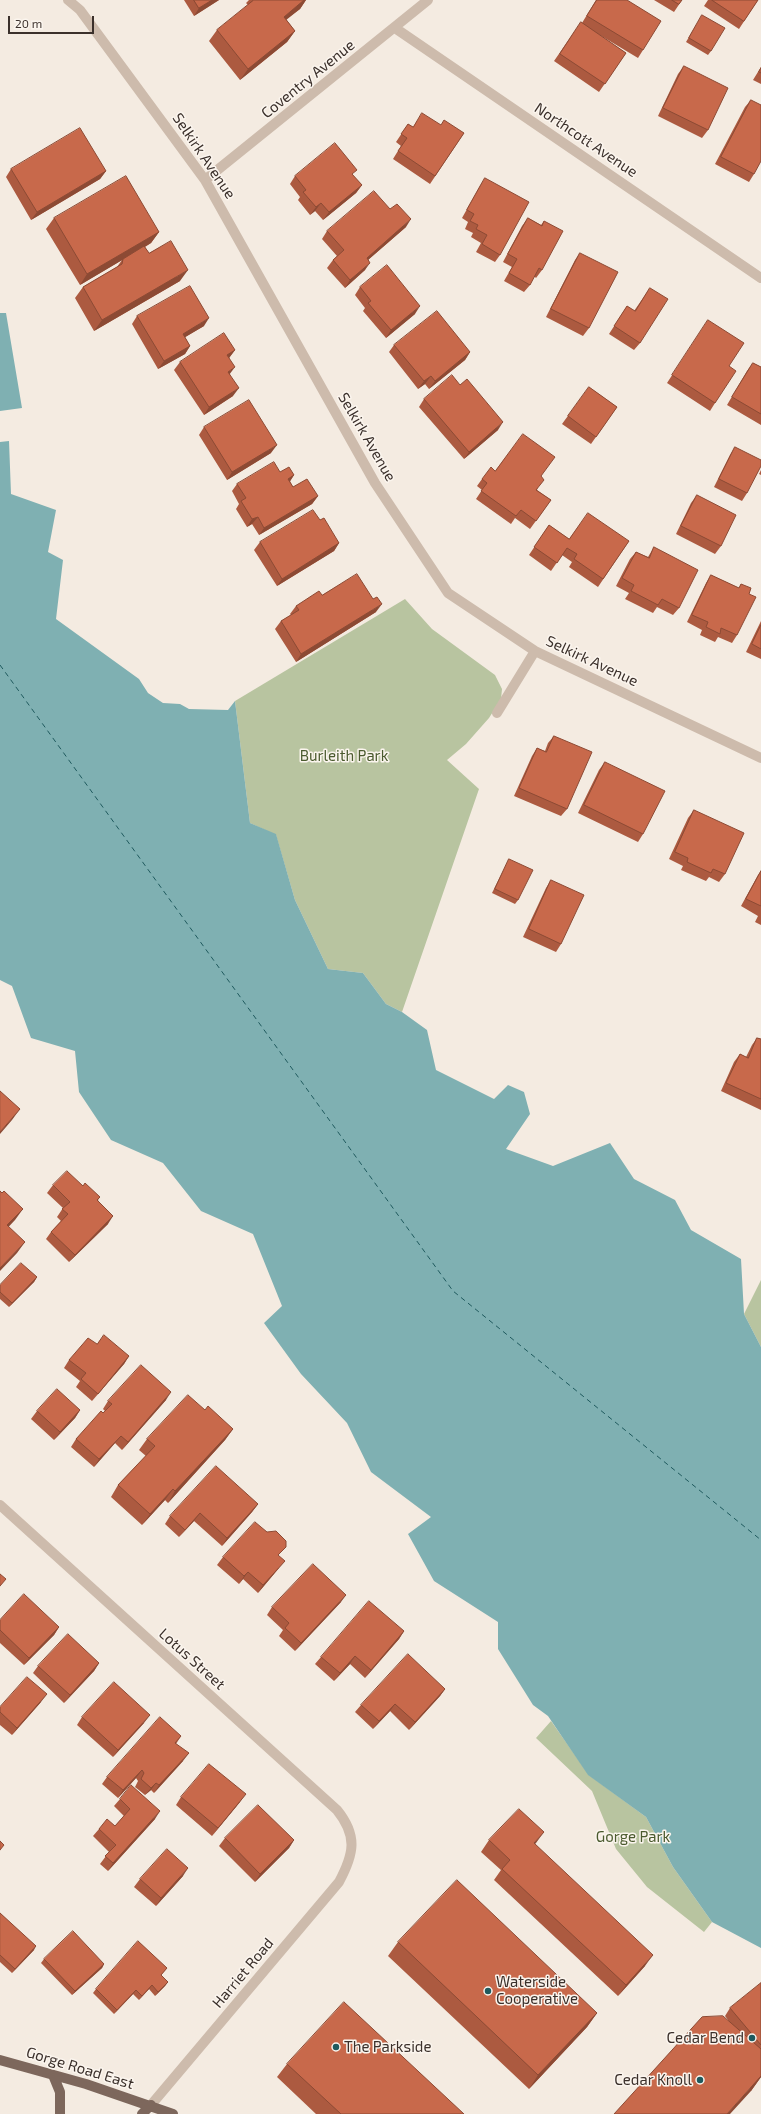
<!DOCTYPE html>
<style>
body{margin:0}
#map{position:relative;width:761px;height:2114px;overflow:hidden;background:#f4ebe1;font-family:"Exo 2",sans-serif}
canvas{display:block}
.scale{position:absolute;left:8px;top:16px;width:86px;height:18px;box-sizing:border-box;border:2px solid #3b302b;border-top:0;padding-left:5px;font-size:12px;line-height:14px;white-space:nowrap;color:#3b302b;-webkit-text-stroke:3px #fbf5ee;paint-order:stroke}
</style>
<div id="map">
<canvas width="761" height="2114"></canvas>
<div class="scale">20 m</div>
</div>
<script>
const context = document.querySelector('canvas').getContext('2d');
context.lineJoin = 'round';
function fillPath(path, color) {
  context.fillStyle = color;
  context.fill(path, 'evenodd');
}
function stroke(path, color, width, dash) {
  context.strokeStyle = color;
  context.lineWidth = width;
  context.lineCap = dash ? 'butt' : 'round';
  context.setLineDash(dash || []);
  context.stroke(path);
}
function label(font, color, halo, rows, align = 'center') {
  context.font = font + ' "Exo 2",sans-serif';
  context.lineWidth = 3;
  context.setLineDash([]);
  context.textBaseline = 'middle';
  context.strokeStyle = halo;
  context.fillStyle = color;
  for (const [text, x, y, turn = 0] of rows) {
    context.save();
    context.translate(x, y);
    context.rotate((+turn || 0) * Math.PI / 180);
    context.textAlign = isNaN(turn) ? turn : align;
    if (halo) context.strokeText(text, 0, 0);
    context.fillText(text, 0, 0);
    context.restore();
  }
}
const green = new Path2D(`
 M405 599 432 629 495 675 502 689 501 699 489 718 466 744 447 760 479 789 402 1012 386 1004 363 973 328 969 295 900 276 835 250 823 235 701Z
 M761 1280V1347L744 1314Z
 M551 1721 589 1775 646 1817 673 1867 712 1922 704 1932 647 1887 616 1849 592 1791 536 1738Z`);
const water = new Path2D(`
 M0 313H6L22 408 0 411Z
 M9 441 11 494 56 510 48 552 63 560 56 619 139 679 148 693 163 703 180 704 189 709 228 710 235 701 250 823 276 834 295 900 328 969 363 973 386 1004 402 1012 427 1030 436 1070 494 1099 508 1085 524 1092 530 1114 506 1149 553 1166 610 1143 634 1179 675 1200 691 1230 741 1259 744 1314 761 1347V1948L712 1922 673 1867 646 1817 588 1775 548 1716 533 1705 498 1649V1622L434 1581 408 1534 431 1517 371 1472 347 1423 301 1374 264 1323 282 1306 253 1234 201 1211 163 1163 111 1140 79 1092 75 1051 31 1038 12 986 0 980V442Z`);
const ferry = new Path2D(`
 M0 665 453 1291 761 1540`);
const minor = new Path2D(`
 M68 0 80 10 205 180 375 483 448 593 535 651 761 758
 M395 28 761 278
 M205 180 428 0
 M497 713 535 651
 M0 1505 337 1810C358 1836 354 1854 339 1882L151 2105`);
const major = new Path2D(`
 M0 2060 86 2084 173 2114
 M53 2075 60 2092V2114
 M142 2114 151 2105`);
const wall = new Path2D(`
 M184 0H219L194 16Z
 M249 0H306L300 9 286 19 295 31 287 42 240 80 209 41 217 30 248 5 246 3Z
 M596 0H627L643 50 638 58 598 34 626 53 599 92 554 61 581 22 582 23Z
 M654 0H682L674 12Z
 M708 0H758L739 29 704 6Z
 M702 15 711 51 708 55 686 42Z
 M684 66 708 130 702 138 658 116 678 74Z
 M761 67V84L753 80Z
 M751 100 754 174 749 182 715 164 745 107Z
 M408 124 413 127 441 125 464 133 430 184 393 159 401 146 396 142Z
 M11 169 106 171 100 179 31 220 6 177Z
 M295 176H353L362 185 356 193 323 220 315 211 310 215 298 200 300 197 290 184Z
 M485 178 500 255 495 262 476 252 481 243 471 237 473 233 465 229 468 222 462 218 480 186Z
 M54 218 159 232 151 243 145 247 149 253 180 281 94 331 75 298 83 287 117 267 122 260 80 285 46 229Z
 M528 218 541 225 544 221 542 270 536 278 534 276 530 285 524 292 504 281 512 267 503 262 522 226Z
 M406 227 368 260 365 270 345 288 327 268 333 260 337 256 322 239 327 231Z
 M580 253 589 328 583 336 546 317 575 260Z
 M360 287 415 314 386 338 363 311 365 308 355 295Z
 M650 288 640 343 634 350 609 334 627 306 634 311Z
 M137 316 204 326 185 337 190 346 185 354 158 369 132 324Z
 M708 320 729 366 715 403 710 411 667 383Z
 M394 345 470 352 465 360 429 389 425 384 418 389 389 352Z
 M235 350 229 358 230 374 233 396 204 415 174 370 180 362Z
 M753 363 761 367V425L727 405 747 371Z
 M460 385 498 430 464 459 419 407 424 399Z
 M589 387 617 407 591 444 562 424Z
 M204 427 271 453 227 480 199 435Z
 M735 447 747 493 742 501 714 487 730 455Z
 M761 470V475L759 474Z
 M495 471 541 476 537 490 551 500 530 529 515 518 511 524 476 499 482 490 477 486 482 479Z
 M280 472 294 475 290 481 293 487 318 496 312 504 259 535 252 524 247 527 236 509 239 504 232 491 237 484Z
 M697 495 721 546 715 554 676 534 691 503Z
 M320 520 339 543 334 551 277 586 254 550 260 542Z
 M549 525 569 539 629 541 598 587 569 567 572 562 562 555 551 571 529 555Z
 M654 547 679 608 673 615 657 607 653 613 625 599 629 593 616 586 630 559 636 552 648 557Z
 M711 575 739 588 741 584 749 594 737 635 732 643 718 637 715 642 700 635 702 630 687 622 706 583Z
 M322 595 376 612 296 662 275 629 281 621 291 615 290 614 296 606Z
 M761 621V659L746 652Z
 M554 736 567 809 561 816 514 796 532 756 537 748 545 751 548 743Z
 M605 762 643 834 638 842 578 813 599 770Z
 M694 810 725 874 719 882 709 877 706 881 681 870 683 866 669 859 688 818Z
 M509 859 518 900 515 904 492 893Z
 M761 871V925L755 922 758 916 741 906 758 875Z
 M551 880 561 944 556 952 523 937 546 888Z
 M757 1038 761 1039V1110L721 1091 734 1062 740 1054 746 1057 752 1045Z
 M53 1185 83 1186 100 1197 98 1200 108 1224 69 1262 46 1239 51 1232 61 1221 57 1217 63 1208 47 1193Z
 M37 1277 34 1282 9 1307 0 1299V1285Z
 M97 1344 129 1356 124 1364 92 1401 76 1387 80 1381 64 1368 69 1360Z
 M166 1400 122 1450 115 1443 94 1467 71 1447 76 1439 105 1411 103 1409 108 1401Z
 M80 1410 75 1418 54 1440 31 1419 37 1411Z
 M205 1410 233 1429 225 1440 168 1503 165 1500 142 1525 111 1497 118 1485 146 1456 139 1450 147 1439Z
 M258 1504 252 1512 222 1546 194 1521 179 1537 165 1524 170 1516Z
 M223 1557 279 1568 258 1593 243 1579 239 1584 217 1565Z
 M341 1602 295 1651 279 1636 283 1630 267 1615 272 1607Z
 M0 1620 59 1627 54 1635 24 1665 0 1643Z
 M404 1631 399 1639 365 1678 350 1664 334 1681 315 1664 321 1657Z
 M99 1663 94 1671 64 1703 33 1673 38 1666Z
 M445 1689 440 1696 409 1730 390 1711 373 1729 355 1712 361 1705Z
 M41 1702 12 1735 0 1725V1707Z
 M82 1717 144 1723 113 1757 77 1725Z
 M181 1736 176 1744 183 1761 154 1793 151 1790 145 1795 135 1787 138 1781 136 1778 118 1798 102 1784 107 1777Z
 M181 1797 240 1802 212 1836 176 1805Z
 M120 1799 155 1819 108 1871 100 1864 109 1852 93 1836 99 1829 115 1826 124 1816 114 1806Z
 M225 1838 294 1840 289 1848 255 1882 219 1846Z
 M489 1840 535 1844 645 1966 618 1996 494 1880 501 1870 481 1852Z
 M183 1876 156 1906 134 1887 140 1879Z
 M0 1913 34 1950 12 1973 0 1962Z
 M398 1942 597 2013 587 2027 529 2089 388 1956Z
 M44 1959 104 1964 102 1968 72 1995 41 1963Z
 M167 1968 161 1975 168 1982 165 1986 155 1996 149 1989 139 2000 133 1994 114 2014 93 1993 96 1989Z
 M761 1983V2077L751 2091 728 2020 725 2016 730 2008Z
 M287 2064 464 2114H316L277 2077Z`);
const shadedWall = new Path2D(`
 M212 0H219L194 16 199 8Z
 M304 0H306L300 9 276 28 284 17Z
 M295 31 287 42 240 80 248 69Z
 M106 171 100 179 31 220 37 212Z
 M362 185 356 193 323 220 329 212Z
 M321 203 315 211 310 215 316 207Z
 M411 219 406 227 361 266 367 258Z
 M159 232 151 243 80 285 87 274Z
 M370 263 365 270 345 288 350 280Z
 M188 270 180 281 94 331 102 320Z
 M420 306 415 314 386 338 391 330Z
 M209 318 204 326 177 342 183 334Z
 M190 346 185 354 158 369 164 361Z
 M235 350 229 358 221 363 227 355Z
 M470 352 465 360 429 389 435 381Z
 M235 367 229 375 228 372Z
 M431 376 425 384 418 389 424 381Z
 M239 388 233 396 204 415 209 407Z
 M503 422 498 430 464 459 469 452Z
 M277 445 271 453 227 480 232 472Z
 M294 475 289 483 288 479Z
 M318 496 312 504 259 535 264 528Z
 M258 517 252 524 247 527 252 519Z
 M339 543 334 551 277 586 282 579Z
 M382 604 376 612 296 662 301 654Z
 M20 1109 12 1120 0 1134V1132Z
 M23 1209 15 1220 0 1236 7 1225Z
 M113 1216 108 1224 69 1262 75 1255Z
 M25 1242 17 1253 0 1271V1268Z
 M37 1277 34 1282 9 1307 12 1303Z
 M129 1356 124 1364 92 1401 98 1394Z
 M171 1392 166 1400 122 1450 128 1442Z
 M80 1410 75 1418 54 1440 60 1432Z
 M233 1429 225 1440 168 1503 175 1491Z
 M121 1436 115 1443 94 1467 99 1459Z
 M173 1489 165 1500 142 1525 150 1514Z
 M258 1504 252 1512 222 1546 227 1538Z
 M200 1513 194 1521 179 1537 185 1530Z
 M285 1561 279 1568 258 1593 263 1585Z
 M248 1572 243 1579 239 1584 244 1576Z
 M346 1595 341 1602 295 1651 301 1643Z
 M59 1627 54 1635 24 1665 29 1658Z
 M404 1631 399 1639 365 1678 371 1670Z
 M355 1656 350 1664 334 1681 340 1673Z
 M99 1663 94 1671 64 1703 70 1695Z
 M445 1689 440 1696 409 1730 415 1722Z
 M47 1694 41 1702 12 1735 17 1728Z
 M395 1704 390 1711 373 1729 379 1721Z
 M150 1715 144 1723 113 1757 118 1750Z
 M189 1753 183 1761 154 1793 159 1785Z
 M142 1770 136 1778 118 1798 123 1790Z
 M156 1783 151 1790 145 1795 151 1788Z
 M246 1794 240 1802 212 1836 218 1828Z
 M160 1811 155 1819 108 1871 113 1863Z
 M544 1832 536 1843 526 1854 534 1843Z
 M294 1840 289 1848 255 1882 260 1874Z
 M188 1868 183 1876 156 1906 161 1898Z
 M36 1946 34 1950 12 1973 15 1969Z
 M653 1955 645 1966 618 1996 626 1985Z
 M104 1964 102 1968 72 1995 75 1991Z
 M168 1982 165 1986 155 1996 158 1992Z
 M152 1985 149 1989 139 2000 142 1996Z
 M136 1990 133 1994 114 2014 117 2010Z
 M597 2013 587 2027 529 2089 538 2075Z
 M761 2076V2077L751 2091 730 2114H727Z`);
const building = new Path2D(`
 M194 0H212L199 8Z
 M254 0H304L284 17 295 31 248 69 217 30Z
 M597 0H627L661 21 643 50 587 16Z
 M672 0H682L679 4Z
 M712 0H758L744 21Z
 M702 15 725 28 711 51 689 38Z
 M581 22 626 53 605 84 560 54Z
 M684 66 728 88 708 130 663 108Z
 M761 68V73L759 72Z
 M751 100 761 105V161L754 174 721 157Z
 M422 113 441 125 444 120 464 133 435 176 398 151 407 138 401 134 408 124 413 127Z
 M80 128 106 171 37 212 11 169Z
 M335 143 357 170 352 174 362 185 329 212 321 203 316 207 303 192 306 190 295 176Z
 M126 176 159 232 87 274 54 218Z
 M485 178 529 202 500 255 482 244 487 235 476 229 478 225 470 221 474 214 467 210Z
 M374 191 390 209 397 204 411 219 367 258 370 263 350 280 333 260 344 250 327 231Z
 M528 218 542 226 544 221 563 231 542 270 539 268 530 285 509 273 517 259 508 254Z
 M171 241 188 270 102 320 83 287 122 264 123 259 144 246 149 253Z
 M580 253 618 272 589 328 551 309Z
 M387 265 420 306 391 330 368 303 371 301 360 287Z
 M190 286 209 318 183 334 190 346 164 361 137 316Z
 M650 288 668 299 640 343 614 326 627 306 635 311Z
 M437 311 470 352 435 381 431 376 424 381 394 345Z
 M708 320 744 343 729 366 736 371 715 403 672 375Z
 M224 333 235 350 227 355 235 367 228 372 239 388 209 407 180 362Z
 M753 363 761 367V414L732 397Z
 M452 375 460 385 467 379 503 422 469 452 424 399Z
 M589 387 617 407 596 437 568 416Z
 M249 400 277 445 232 472 204 427Z
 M523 434 555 457 541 476 544 480 536 490 551 500 536 521 521 510 516 516 481 491 487 483 482 479 491 467 495 471Z
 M735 447 761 460V466L747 493 719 479Z
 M274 462 280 472 289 467 294 475 288 479 293 487 307 479 318 496 264 528 258 517 252 519 241 501 246 498 237 484Z
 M697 495 736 515 721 546 681 526Z
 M313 510 320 520 324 518 339 543 282 579 260 542Z
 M588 513 629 541 603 579 574 559 577 554 567 548 557 563 534 547 549 525 569 539Z
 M654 547 698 570 679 608 662 599 658 605 631 591 634 585 622 578 636 552 649 558Z
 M357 574 373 599 377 597 382 604 301 654 281 621 299 610 296 606 319 591 322 595Z
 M711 575 739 588 741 584 751 588 749 594 756 597 737 635 721 628 720 634 706 627 708 622 692 615Z
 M761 625V649L752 644Z
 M554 736 592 752 567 809 519 788 537 748 546 752Z
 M605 762 665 791 643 834 584 805Z
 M694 810 744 833 725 874 713 869 711 873 687 862 688 858 675 852Z
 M509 859 533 870 518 900 495 889Z
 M761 871V906L746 899Z
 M551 880 584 895 561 944 529 929Z
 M757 1038 761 1039V1099L726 1083 740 1054 748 1058Z
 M0 1091 20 1109 0 1132Z
 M67 1171 83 1186 85 1183 100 1197 97 1200 113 1216 75 1255 51 1232 68 1214 62 1209 70 1202 53 1185Z
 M0 1191 2 1193 4 1191 23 1209 7 1225 25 1242 0 1268Z
 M21 1263 37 1277 12 1303 0 1292V1285Z
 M104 1335 129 1356 98 1394 81 1379 86 1373 69 1360 88 1338 97 1344Z
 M141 1365 171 1392 128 1442 121 1436 99 1459 76 1439 101 1411 103 1413 112 1404 108 1401Z
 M57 1389 80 1410 60 1432 37 1411Z
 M188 1395 205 1410 208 1406 233 1429 175 1491 173 1489 150 1514 118 1485 155 1446 147 1439Z
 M216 1466 258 1504 227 1538 200 1513 185 1530 170 1516Z
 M255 1522 267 1532 276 1531 286 1541V1547L278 1555 285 1561 263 1585 248 1572 244 1576 223 1557Z
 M313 1564 346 1595 301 1643 285 1628 289 1623 272 1607Z
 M0 1574 6 1579 0 1586Z
 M24 1594 59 1627 29 1658 0 1630V1620Z
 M369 1601 404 1631 371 1670 355 1656 340 1673 321 1657Z
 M68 1634 99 1663 70 1695 38 1666Z
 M408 1654 445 1689 415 1722 395 1704 379 1721 361 1705Z
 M27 1677 47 1694 17 1728 0 1712V1707Z
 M114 1682 150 1715 118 1750 82 1717Z
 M160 1717 181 1736 175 1743 189 1753 159 1785 156 1783 151 1788 141 1779 144 1773 142 1770 123 1790 107 1777Z
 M209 1764 246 1794 218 1828 181 1797Z
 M131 1785 160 1811 113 1863 105 1856 116 1845 99 1829 107 1819 115 1826 130 1809 120 1799Z
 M258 1805 294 1840 260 1874 225 1838Z
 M519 1809 544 1832 534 1843 653 1955 626 1985 502 1869 510 1860 489 1840Z
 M0 1841 4 1845 0 1850Z
 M167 1849 188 1868 161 1898 140 1879Z
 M457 1880 597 2013 538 2075 398 1942Z
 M0 1913 36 1946 15 1969 0 1955Z
 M73 1931 104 1964 75 1991 44 1959Z
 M138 1941 167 1968 161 1975 168 1982 158 1992 152 1985 142 1996 136 1990 117 2010 96 1989Z
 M761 1983V2045L730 2008Z
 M344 2002 464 2114H341L287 2064Z
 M723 2016 761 2049V2076L727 2114H614L702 2017Z`);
const markers = [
 [488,1991,4,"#1f5a5e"],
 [752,2038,4,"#1f5a5e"],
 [336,2047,4,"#1f5a5e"],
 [700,2080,4,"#1f5a5e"]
];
const streetNames = [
 ["Coventry Avenue",308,79,-39],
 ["Northcott Avenue",586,140,34],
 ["Selkirk Avenue",204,156,56],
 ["Selkirk Avenue",367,437,60],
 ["Selkirk Avenue",592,661,25],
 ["Lotus Street",192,1659,42],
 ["Harriet Road",243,1973,-50],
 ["Gorge Road East",80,2068,17]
];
const parkNames = [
 ["Burleith Park",344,756],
 ["Gorge Park",633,1837]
];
const poiNames = [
 ["Waterside",496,1982],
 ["Cooperative",496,1999],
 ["Cedar Bend",744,2038,"right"],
 ["The Parkside",344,2047],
 ["Cedar Knoll",692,2080,"right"]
];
fillPath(green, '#b8c4a0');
fillPath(water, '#7fb0b2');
stroke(ferry, '#1f5a5e', 1, [5, 4]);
stroke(minor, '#cdbbac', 10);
stroke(major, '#7d675c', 10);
fillPath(wall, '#ac5a40');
fillPath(shadedWall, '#8c4a34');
fillPath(building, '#c8694b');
stroke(building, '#8c4a34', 1);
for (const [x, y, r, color] of markers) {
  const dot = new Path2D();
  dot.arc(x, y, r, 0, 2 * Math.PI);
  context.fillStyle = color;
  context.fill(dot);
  stroke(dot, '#fbf5ee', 1.5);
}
label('15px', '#3b302b', '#fbf5ee', streetNames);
label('15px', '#4a5a2e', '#fbf5ee', parkNames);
label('15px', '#3b302b', '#fbf5ee', poiNames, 'left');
</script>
